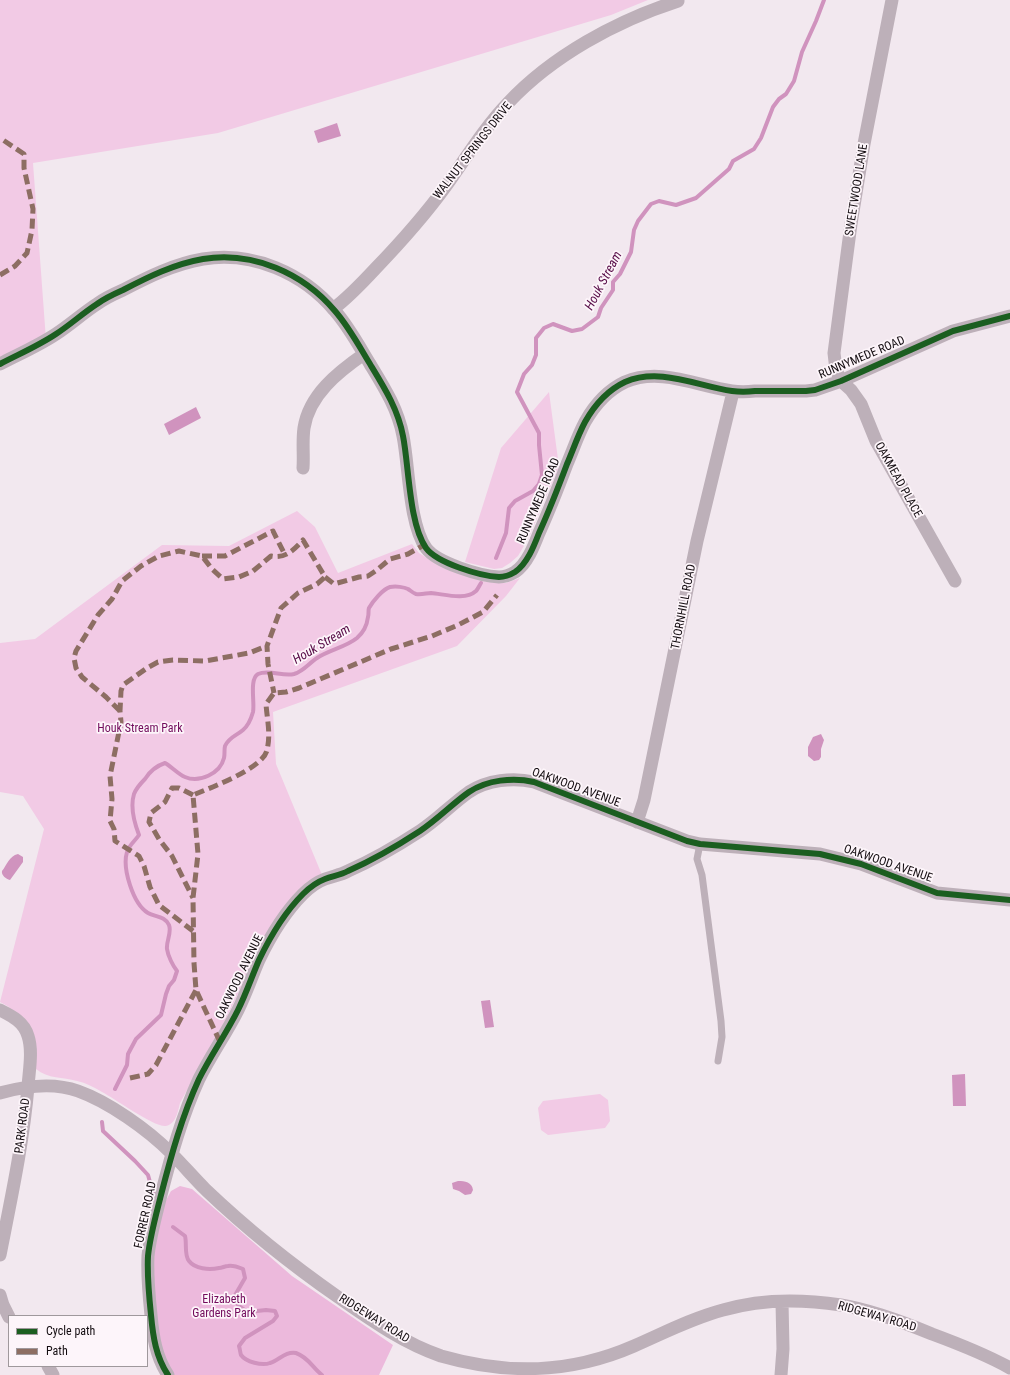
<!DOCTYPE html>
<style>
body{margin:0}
#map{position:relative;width:1010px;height:1375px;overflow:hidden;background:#f2e8ef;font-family:"Roboto Condensed",sans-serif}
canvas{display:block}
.legend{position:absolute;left:8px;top:1315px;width:140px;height:52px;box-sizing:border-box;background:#fdf5fa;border:1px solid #9f989c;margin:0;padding:5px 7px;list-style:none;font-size:12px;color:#130c10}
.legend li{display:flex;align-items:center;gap:8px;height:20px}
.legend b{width:20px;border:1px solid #9f989c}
</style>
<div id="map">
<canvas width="1010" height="1375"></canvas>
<ul class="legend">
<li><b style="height:5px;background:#1b5e20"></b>Cycle path</li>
<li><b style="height:5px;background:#8d6e63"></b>Path</li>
</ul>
</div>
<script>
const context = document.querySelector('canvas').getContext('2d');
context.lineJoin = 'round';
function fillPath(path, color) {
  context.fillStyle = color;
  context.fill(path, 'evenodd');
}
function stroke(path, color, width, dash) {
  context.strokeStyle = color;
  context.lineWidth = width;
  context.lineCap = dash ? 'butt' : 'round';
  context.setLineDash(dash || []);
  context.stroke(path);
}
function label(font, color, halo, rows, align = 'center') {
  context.font = font + ' "Roboto Condensed",sans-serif';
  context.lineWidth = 3.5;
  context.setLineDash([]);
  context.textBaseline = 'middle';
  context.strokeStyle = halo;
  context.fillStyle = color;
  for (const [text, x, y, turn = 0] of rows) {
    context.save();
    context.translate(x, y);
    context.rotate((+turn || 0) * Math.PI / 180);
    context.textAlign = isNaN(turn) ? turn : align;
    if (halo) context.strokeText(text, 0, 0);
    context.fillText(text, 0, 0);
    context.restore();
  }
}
const green = new Path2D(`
 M0 0H648L611 15 218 133 33 163 46 340 0 364Z
 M549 392 559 467 529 537 518 556 510 563 502 568 494 569 465 562 501 448Z
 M297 511 315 527 338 573 412 544 419 553 435 563 487 582 506 583 520 578 506 596 457 646 273 712 276 764 322 875 266 935 251 962 238 994 226 1019 180 1103C178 1111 176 1124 166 1126 155 1128 114 1098 102 1092 94 1087 86 1083 77 1081 63 1077 48 1079 36 1069V1061L9 1007 0 1002 44 829 23 796 0 792V643L35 639 162 545 229 546Z
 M600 1094 608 1100 610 1121 605 1128 548 1135 541 1130 538 1108 543 1101Z`);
const forest = new Path2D(`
 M180 1186 192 1189 292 1276 393 1345 379 1375H174L170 1371 156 1330 153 1253 164 1204 171 1191Z`);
const water = new Path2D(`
 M337 123 341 136 318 143 314 131Z
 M196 407 201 418 169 435 164 424Z
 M821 734 824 740 821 749V757L819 760 814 761 808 756V747L813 737Z
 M18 854 23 857V862L10 880C6 879 1 875 2 871 7 865 9 856 18 854Z
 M490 1000 494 1027 485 1028 481 1001Z
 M965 1074 966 1106H953L952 1075Z
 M458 1181C465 1181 472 1182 473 1190L471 1194 465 1195 459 1191 453 1189 452 1183Z`);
const stream = new Path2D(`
 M496 558 506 533 509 508 515 501 533 491 539 484 542 475 539 445V433L517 392 524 374 532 365 536 355V338L544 328 553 324 572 331 582 329 598 317 601 308 613 290V282L620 274 631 252 634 230 638 221 651 204 659 201 676 205 696 198 729 169 733 161 754 149 761 138 773 107 779 99 786 94 794 81 802 52 816 21 824 0
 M115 1089 127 1065 128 1054 136 1039 161 1015 166 994 169 986 174 980 177 971C173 966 168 956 167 949 166 941 172 933 169 925 165 916 155 917 148 913 133 904 122 868 127 852 129 845 135 841 139 835 134 822 130 807 134 794 136 789 141 783 145 779 150 771 156 766 165 763 172 767 178 774 185 777 199 783 220 774 224 758 225 754 224 750 225 746 229 737 236 736 243 730 249 725 251 719 253 712 255 703 249 679 258 674 269 669 283 677 294 674 304 671 309 663 317 658 329 650 346 647 357 638 364 632 367 625 368 617 369 614 368 610 369 608 373 601 383 589 390 587 396 586 404 587 408 589 411 591 413 593 416 594 421 595 427 593 431 593 444 594 465 601 476 591 478 589 479 586 481 583
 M102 1122 103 1131 135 1161 148 1175 153 1193
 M173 1227 185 1236C187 1243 184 1255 189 1261 195 1269 209 1270 219 1268 222 1268 225 1266 228 1266 233 1265 238 1267 243 1269L245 1278 234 1297C236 1305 241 1308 248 1312L266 1310 275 1311 277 1316 273 1321 245 1338 239 1346C240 1349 240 1352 241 1355 246 1362 262 1366 270 1363 279 1360 286 1351 296 1353 308 1357 313 1368 322 1375`);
const lane = new Path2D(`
 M700 844 697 859 702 875 721 1021 722 1037 718 1061`);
const street = new Path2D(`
 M892 0 864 144 851 224 834 353 836 370 841 381 851 390 861 404 876 441 955 581
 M333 309C349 297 362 283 375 269 400 243 425 215 446 186 466 158 484 128 508 103 552 56 616 21 678 1
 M0 364C19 354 38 346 56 334 70 325 83 313 97 304 105 298 114 294 123 290 148 277 174 264 203 259 253 251 303 273 335 311 349 327 359 346 370 364 384 387 398 409 403 436 409 466 409 524 426 548 437 563 480 576 499 577 504 577 510 575 515 572 527 564 534 546 539 533 549 511 558 488 567 464 573 450 578 435 585 422 594 406 608 390 625 382 660 367 697 386 732 391 739 392 747 392 755 391 772 391 789 391 806 391L815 390 841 381 953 331 1010 316
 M303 468C304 455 302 442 304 428 309 395 338 372 364 354
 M637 822 644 800 697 541 733 392
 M0 1010C12 1016 24 1022 28 1036 33 1051 29 1071 28 1087 23 1144 11 1199 0 1255
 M0 1093C25 1086 53 1082 78 1091 109 1102 148 1130 171 1153 183 1165 194 1178 206 1190 247 1229 292 1265 338 1297 371 1320 403 1343 441 1356 507 1375 570 1374 634 1346 664 1333 690 1319 723 1310 760 1299 802 1299 841 1305 872 1310 903 1322 932 1334 959 1344 985 1354 1010 1368
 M0 1295 3 1305 9 1317
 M48 1366 53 1375
 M168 1375C156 1357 153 1337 151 1315 149 1296 147 1276 148 1256 150 1236 156 1215 161 1195 171 1156 182 1116 199 1079 211 1055 226 1034 238 1010 246 994 252 976 259 960 270 937 285 912 303 894 309 888 317 882 325 879 333 876 341 875 348 871 373 860 397 846 420 831 438 819 452 804 469 792 487 780 513 777 534 782L687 841 700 844 820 854 861 864 937 893 1010 900
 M781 1375 783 1349 782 1302`);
const quiet = new Path2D(`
 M0 275 15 266 27 253 32 230 33 209 24 168V154L0 138
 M202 556H225L273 531 285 555
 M325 577 334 584 359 577 368 576 377 570 390 559 408 554 424 545
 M120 711 106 697 82 677 76 668 74 658 76 651 98 615 112 599 122 581 141 566 159 556 179 551 202 556 212 569 223 579 239 577 253 571 271 556C285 559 294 550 303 540L325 577 317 584 298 593 281 608 267 646 268 664 274 693
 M193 795 179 788H172L165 802 151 813 149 822 159 839 172 856 193 898
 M193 931 159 905 150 887 144 866 139 856 115 841 114 829 110 821 112 799 110 776 121 722 120 711 121 691 123 685 147 668 158 662 173 660 205 661 249 653 267 646
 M220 1042 196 990 194 963 193 898 198 854 193 795C210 788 264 768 267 750 271 734 267 719 266 704L274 693 286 692 299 688 391 649 432 636 458 625 483 612 497 595
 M130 1078 148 1074 156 1065 196 990`);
const cycleway = new Path2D(`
 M0 364C19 354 38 346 56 334 70 325 83 313 97 304 105 298 114 294 123 290 148 277 174 264 203 259 253 251 303 273 335 311 349 327 359 346 370 364 384 387 398 409 403 436 409 466 409 524 426 548 437 563 480 576 499 577 504 577 510 575 515 572 527 564 534 546 539 533 549 511 558 488 567 464 573 450 578 435 585 422 594 406 608 390 625 382 660 367 697 386 732 391 739 392 747 392 755 391 772 391 789 391 806 391L815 390 841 381 953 331 1010 316
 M168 1375C156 1357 153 1337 151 1315 149 1296 147 1276 148 1256 150 1236 156 1215 161 1195 171 1156 182 1116 199 1079 211 1055 226 1034 238 1010 246 994 252 976 259 960 270 937 285 912 303 894 309 888 317 882 325 879 333 876 341 875 348 871 373 860 397 846 420 831 438 819 452 804 469 792 487 780 513 777 534 782L687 841 700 844 820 854 861 864 937 893 1010 900`);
const streetNames = [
 ["WALNUT SPRINGS DRIVE",473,151,-52],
 ["SWEETWOOD LANE",857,190,-81],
 ["RUNNYMEDE ROAD",862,358,-23],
 ["OAKMEAD PLACE",898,480,61],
 ["RUNNYMEDE ROAD",539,501,-67],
 ["THORNHILL ROAD",684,607,-79],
 ["OAKWOOD AVENUE",576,788,20],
 ["OAKWOOD AVENUE",888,864,19],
 ["OAKWOOD AVENUE",240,977,-64],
 ["PARK ROAD",23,1126,-83],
 ["FORRER ROAD",146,1215,-78],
 ["RIDGEWAY ROAD",877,1317,16],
 ["RIDGEWAY ROAD",374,1319,32]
];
const parkNames = [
 ["Houk Stream Park",140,729],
 ["Elizabeth",224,1300],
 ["Gardens Park",224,1314]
];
const waterNames = [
 ["Houk Stream",604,281,-62],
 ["Houk Stream",322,645,-31]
];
fillPath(green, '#f2cae5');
fillPath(forest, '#ecb9dc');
fillPath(water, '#d093be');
stroke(stream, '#d093be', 4);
stroke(lane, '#bdb0b9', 7);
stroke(street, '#bdb0b9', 13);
stroke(quiet, '#8d6e63', 5, [10, 5]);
stroke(cycleway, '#1b5e20', 6);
label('12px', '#130c10', '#fdf5fa', streetNames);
label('12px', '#720b5c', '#fdf5fa', parkNames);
label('italic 13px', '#550945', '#fdf5fa', waterNames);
</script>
